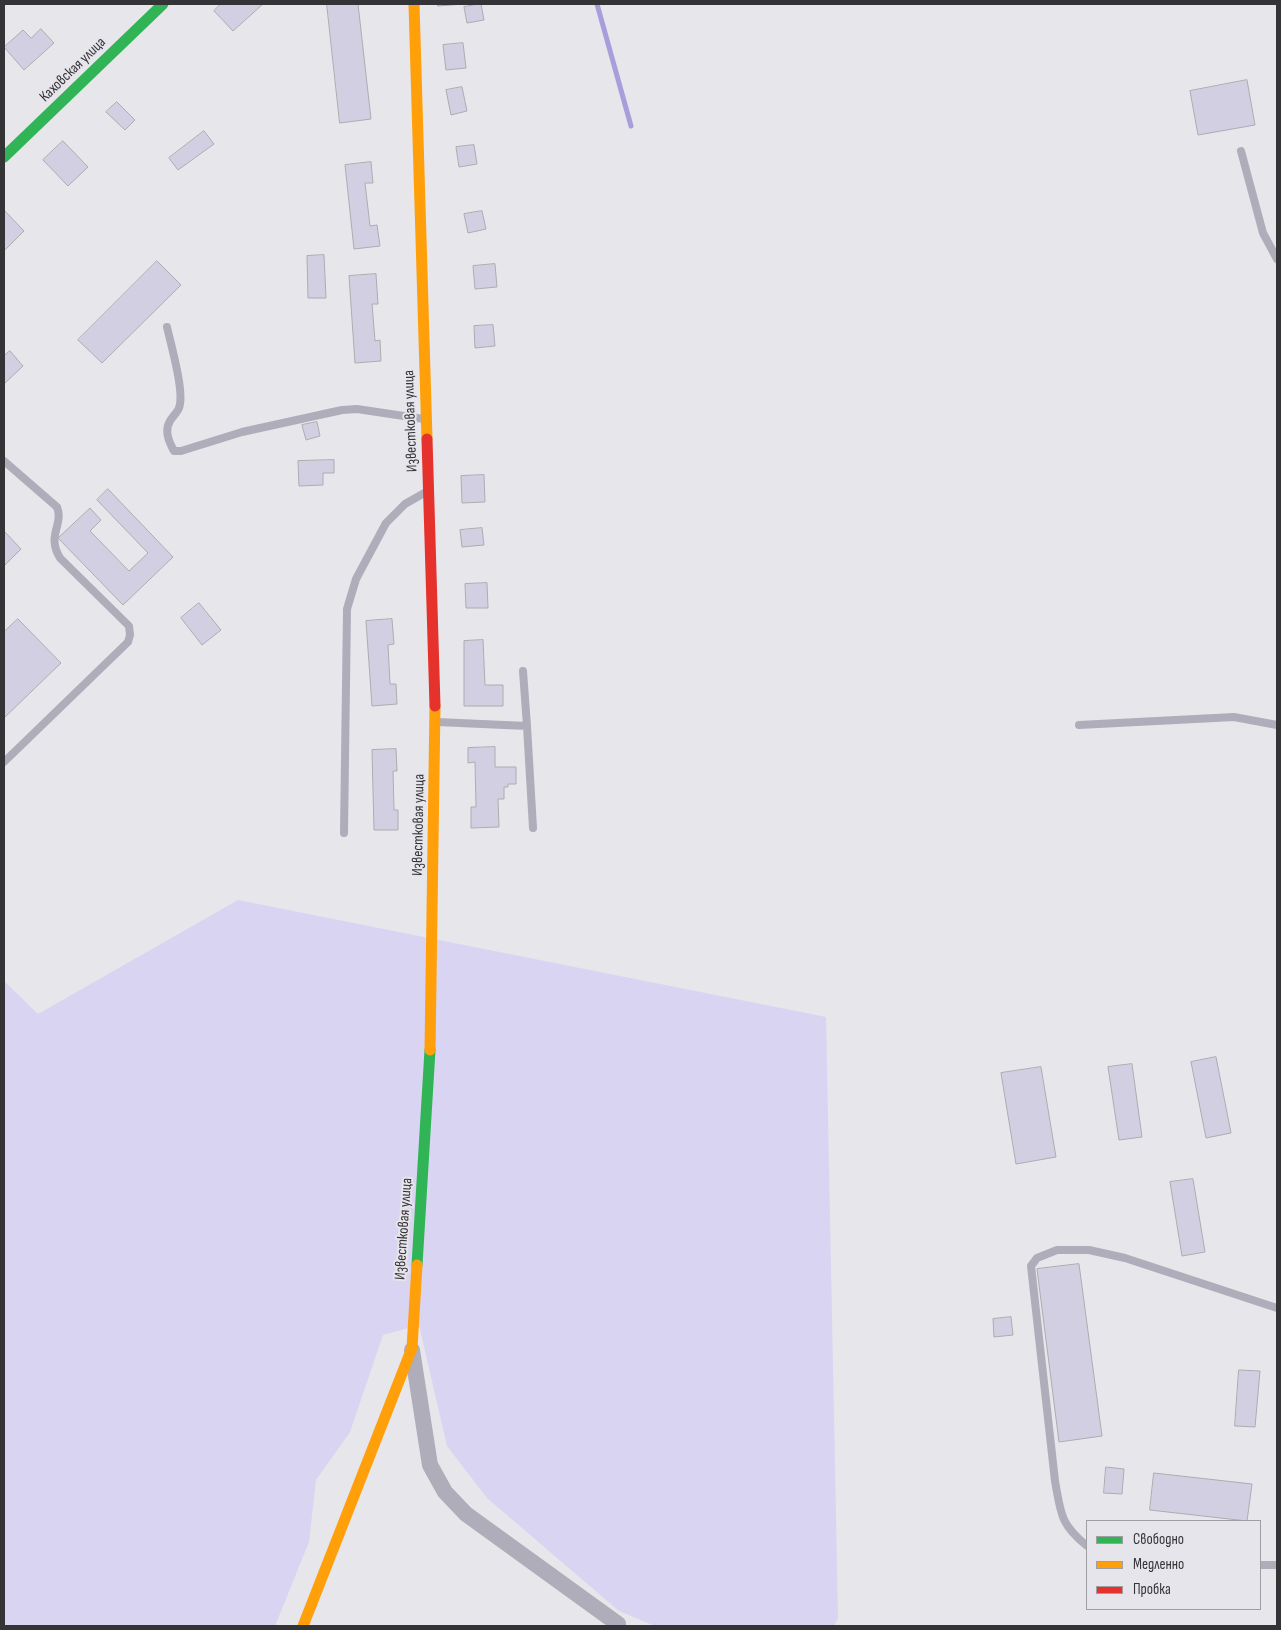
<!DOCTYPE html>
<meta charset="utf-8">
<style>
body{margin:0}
#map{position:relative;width:1281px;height:1630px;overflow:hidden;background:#e7e6eb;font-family:"Sofia Sans Condensed",sans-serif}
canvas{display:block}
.frame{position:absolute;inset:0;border:5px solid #343436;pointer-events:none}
.legend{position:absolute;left:1086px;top:1520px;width:175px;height:90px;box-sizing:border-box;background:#e6e5ec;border:1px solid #9f9ea3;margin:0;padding:6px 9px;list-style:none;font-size:15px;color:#343436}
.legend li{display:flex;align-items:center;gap:10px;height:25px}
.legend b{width:25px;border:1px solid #9f9ea3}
</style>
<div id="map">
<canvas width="1281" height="1630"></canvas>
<div class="frame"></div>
<ul class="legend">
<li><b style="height:6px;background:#30b455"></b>Свободно</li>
<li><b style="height:6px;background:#ff9f0a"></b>Медленно</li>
<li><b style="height:6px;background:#e5322d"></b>Пробка</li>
</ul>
</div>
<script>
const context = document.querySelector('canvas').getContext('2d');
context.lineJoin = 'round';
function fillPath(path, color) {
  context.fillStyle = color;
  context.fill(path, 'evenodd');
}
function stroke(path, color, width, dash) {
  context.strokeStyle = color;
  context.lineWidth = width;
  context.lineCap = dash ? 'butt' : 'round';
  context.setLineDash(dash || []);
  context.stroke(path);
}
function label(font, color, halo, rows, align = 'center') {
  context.font = font + ' "Sofia Sans Condensed",sans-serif';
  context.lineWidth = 4;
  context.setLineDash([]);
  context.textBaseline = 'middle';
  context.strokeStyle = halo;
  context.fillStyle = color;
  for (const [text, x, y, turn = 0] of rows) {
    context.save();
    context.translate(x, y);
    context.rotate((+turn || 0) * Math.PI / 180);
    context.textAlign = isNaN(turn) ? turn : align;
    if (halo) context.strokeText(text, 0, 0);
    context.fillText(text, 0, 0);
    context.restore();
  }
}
const green = new Path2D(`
 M238 900 826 1017 838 1618 834 1626H655L619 1611 487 1498 447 1446 419 1325 383 1335 350 1432 316 1480 309 1542 275 1626H4V981L38 1014Z`);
const stream = new Path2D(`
 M597 4 631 126`);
const building = new Path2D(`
 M221 4H263L233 31 214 11Z
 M327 4H358L371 119 340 123Z
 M438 4H463L438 6Z
 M481 4 484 20 467 23 464 7Z
 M41 29 54 43 24 70 4 47 23 30 31 38Z
 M463 43 466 68 446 70 443 45Z
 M1247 80 1255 125 1198 135 1190 91Z
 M462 87 467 111 451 115 446 90Z
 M117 102 135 120 125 130 106 112Z
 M204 131 214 144 178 170 169 158Z
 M63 141 88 167 68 186 43 160Z
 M474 145 477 164 459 167 456 147Z
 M371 162 373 183H365L370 226 377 225 380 246 354 249 345 165Z
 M4 210 24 231 4 251Z
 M482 211 486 229 468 233 464 214Z
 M324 255 326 298H308L307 256Z
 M157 261 181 285 102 363 78 340Z
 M495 264 497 287 475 289 473 266Z
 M376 274 378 304H372L375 341 380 340 381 361 355 363 349 276Z
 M493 325 495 346 475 348 474 326Z
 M10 351 23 366 4 384V356Z
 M317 422 320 436 306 440 302 425Z
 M334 460V473H323V485L299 486 298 461Z
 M484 475 485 502 462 503 461 476Z
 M108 489 173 557 123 605 58 538 90 508 101 520 90 531 129 571 148 553 97 500Z
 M482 528 484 545 462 547 460 530Z
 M4 531 21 549 4 566Z
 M487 583 488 608H466L465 584Z
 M199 603 221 630 202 645 181 618Z
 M18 619 61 663 4 718V632Z
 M392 619 394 644 388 645 390 684H396L397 704 372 706 366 621Z
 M483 640 485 685H503V706H464V641Z
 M495 747V767H516V784H508V787H504V799H498L499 827 471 828V807H476L475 762 468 763V748Z
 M396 749 397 771H393L394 810H398V830H374L372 750Z
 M1216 1057 1231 1133 1206 1138 1191 1062Z
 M1132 1064 1142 1137 1119 1140 1108 1067Z
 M1041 1067 1056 1157 1016 1164 1001 1073Z
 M1193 1179 1205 1252 1182 1256 1170 1182Z
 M1079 1264 1102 1436 1059 1442 1037 1269Z
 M1011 1317 1013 1335 994 1337 993 1319Z
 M1239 1370 1260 1371 1255 1427 1235 1426Z
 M1106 1467 1124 1469 1122 1494 1104 1493Z
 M1154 1473 1252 1484 1247 1521 1150 1510Z`);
const lane = new Path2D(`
 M1241 151 1263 233 1277 259
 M167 327C171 345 185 393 179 408 177 413 172 417 170 421 164 431 169 442 174 451H181L242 432 342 410 357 409 424 419
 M4 461 57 507C64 525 46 535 60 558L129 626 130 635 128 642 4 762
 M523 671 527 726
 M437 722 527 726 533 828
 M1079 725 1234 717 1277 725
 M344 833 347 609 356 579 386 523 405 504 426 492
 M1087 1546C1060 1524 1061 1514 1055 1481L1031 1266 1037 1258 1057 1250H1089L1125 1258 1277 1308
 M1260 1565H1277`);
const street = new Path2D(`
 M412 1350 430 1465 445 1492 466 1514 618 1624V1626`);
const fast = new Path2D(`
 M4 157 163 4
 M417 1265 430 1050`);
const slow = new Path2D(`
 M414 4 427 439
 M430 1050 435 706
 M303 1626 412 1348 417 1265`);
const jam = new Path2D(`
 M427 439 435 706`);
const streetNames = [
 ["Каховская улица",73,70,-44],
 ["Известковая улица",411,421,-92],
 ["Известковая улица",419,825,-89],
 ["Известковая улица",404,1229,-86]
];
fillPath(green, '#d8d4f2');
stroke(stream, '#a99edc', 5);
fillPath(building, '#d3cfe3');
stroke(building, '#acacaf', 1);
stroke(lane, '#afadba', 8);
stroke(street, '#afadba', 16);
stroke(fast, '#30b455', 11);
stroke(slow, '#ff9f0a', 11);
stroke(jam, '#e5322d', 11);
label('15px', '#343436', '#e6e5ec', streetNames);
</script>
